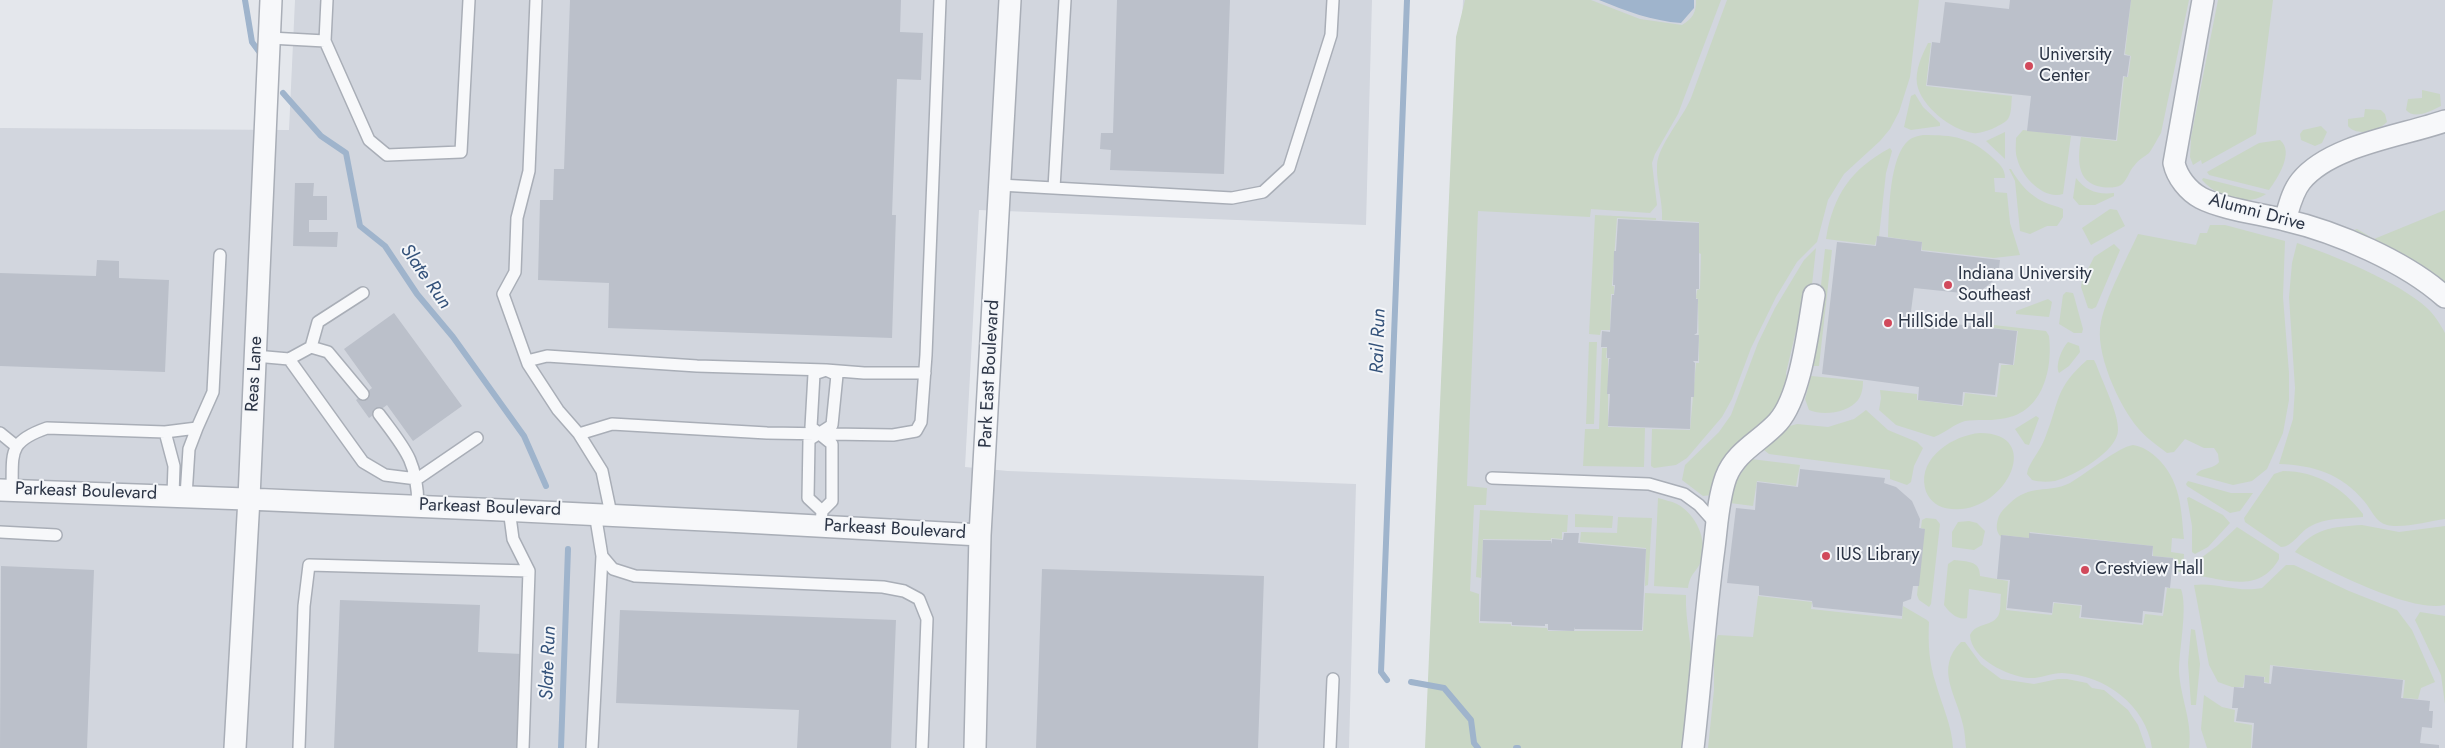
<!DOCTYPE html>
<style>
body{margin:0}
canvas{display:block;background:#e4e7ec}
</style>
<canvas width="2445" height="748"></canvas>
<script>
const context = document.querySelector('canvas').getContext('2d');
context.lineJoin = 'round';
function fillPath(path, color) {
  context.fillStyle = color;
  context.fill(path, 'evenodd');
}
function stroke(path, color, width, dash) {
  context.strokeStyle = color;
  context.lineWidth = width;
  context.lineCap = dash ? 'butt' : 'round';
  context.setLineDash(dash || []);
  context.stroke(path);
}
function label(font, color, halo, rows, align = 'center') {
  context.font = font + ' Jost,sans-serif';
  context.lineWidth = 4;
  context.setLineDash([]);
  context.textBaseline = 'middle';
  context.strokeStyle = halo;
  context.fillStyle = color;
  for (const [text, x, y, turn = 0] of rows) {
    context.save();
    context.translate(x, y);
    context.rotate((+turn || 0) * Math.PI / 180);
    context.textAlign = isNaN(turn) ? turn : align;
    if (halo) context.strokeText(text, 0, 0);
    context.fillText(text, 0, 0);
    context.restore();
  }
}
const built = new Path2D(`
 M295 0H1372L1366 225 979 210 965 467 1008 471 1356 484 1349 748H0V128L289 130Z
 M1463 0H2445V748H1432Z`);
const green = new Path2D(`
 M1465 0H1591L1640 19 1682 25C1693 18 1696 13 1696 0H1721L1678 114 1655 154 1652 163 1657 205 1650 213 1591 209 1590 217 1478 211 1467 486 1487 488 1486 505H1474L1470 591 1479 594V623L1511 624V626L1547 628 1548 631H1643L1645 593 1686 595C1685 622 1693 648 1692 675 1692 699 1688 724 1685 748H1425L1456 37Z
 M1727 0H1919L1910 77 1899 112 1890 129 1880 141 1844 174 1828 200 1817 242 1797 262 1776 297 1751 348 1732 399 1722 417 1687 458 1676 465 1654 468 1651 466 1652 429 1690 430 1696 363H1699L1698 299 1696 298 1697 290 1700 289 1701 254 1699 253V222L1662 220C1663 201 1656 183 1657 165 1658 145 1683 118 1691 98Z
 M2131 0H2189L2161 133C2157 139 2153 148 2149 153 2144 157 2138 160 2134 166 2129 171 2127 181 2121 185 2116 188 2107 188 2102 187 2075 183 2078 157 2081 137L2117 141 2124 77H2128L2131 56 2125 54Z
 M2218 0H2273L2256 134 2202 164 2201 160 2193 165 2190 157 2191 137Z
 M1928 43H1931L1926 86 2012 96C2011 103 2012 113 2008 119 2004 124 1997 126 1992 129 1985 131 1979 134 1973 133 1951 130 1921 106 1917 84 1915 70 1922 55 1928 43Z
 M2422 90 2440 94 2441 106C2431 111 2414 120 2406 110L2408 99 2422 98Z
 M1915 94 1923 107 1940 123V126L1911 130 1904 127 1911 96Z
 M2365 109 2381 110 2385 114 2387 122C2378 131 2357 137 2348 126V119L2364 117Z
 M2321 126 2327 132 2322 143 2315 146 2301 140 2300 134 2303 130Z
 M2023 130 2071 136 2063 194C2043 200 2021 176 2017 158 2015 152 2016 144 2016 138Z
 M2005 132V159L1986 141Z
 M1923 135C1954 135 1970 137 1993 158 1999 164 2005 168 2005 178H1994L1995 192 2007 193 2010 223 2020 255 1994 258 1922 250V242L1888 237C1889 213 1889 156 1909 140 1913 137 1918 136 1923 135Z
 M2280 140C2295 152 2277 179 2269 190L2209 175 2207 172 2259 143Z
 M1890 148 1892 151 1886 173 1879 236H1877L1875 245 1826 239C1833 195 1851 169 1890 148Z
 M2009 169H2011C2019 183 2029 195 2044 202 2050 205 2057 206 2063 209V217L2057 226H2047L2030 234 2020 231 2015 181Z
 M2076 178C2086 191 2098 195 2114 193V196L2095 205H2079L2073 198Z
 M2203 178 2266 194C2246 208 2216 196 2202 180Z
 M2110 209 2117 210 2125 226 2091 245 2082 228Z
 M2445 210V288L2351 231 2357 229 2374 239Z
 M1595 215 1656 218V220L1617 218 1612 286H1614V294H1611L1610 330H1601L1600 335 1589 334Z
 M2210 225H2225L2285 241 2283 297 2289 373V400L2283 433 2267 469 2252 481 2233 485 2196 475C2200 467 2213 470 2219 462L2218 454 2214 448H2204L2185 439 2174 452 2167 453C2157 445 2146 438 2138 428 2119 406 2094 351 2101 322 2106 297 2127 258 2138 234L2196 245 2200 233H2207Z
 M2297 243C2333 255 2399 282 2427 308 2434 314 2440 324 2445 333V519C2429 521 2402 529 2387 525 2375 522 2372 510 2364 501 2342 474 2313 465 2279 464L2293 419 2295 388 2289 297 2292 263Z
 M2114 244 2120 250 2096 307 2092 309 2088 308 2081 287 2082 281 2094 257Z
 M1816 248 1811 294 1796 331 1786 373C1793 396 1728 474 1712 495L1703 496 1682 480 1685 465 1719 432 1731 415 1758 343 1775 308 1804 260Z
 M1825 249 1832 250 1819 366H1812Z
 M2066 292 2073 293 2074 296 2083 329 2082 333H2074L2059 324 2063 295Z
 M2048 299 2052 302 2049 317 2016 314V311Z
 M1994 325 2046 331 2049 336C2053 371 2042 415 2000 419 1989 421 1977 419 1965 421 1954 424 1945 433 1934 437L1896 425 1879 410 1881 398 1880 390 1917 394V400L1963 406 1965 393 1997 397 2001 365H2014L2018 331 1994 328Z
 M1589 342H1597L1594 424H1586Z
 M2068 342 2079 346 2080 352 2069 366 2059 373C2055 365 2062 348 2068 342Z
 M1602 348H1607L1606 358H1608V427L1645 428 1644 467 1583 466 1585 429H1599Z
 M2087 360H2094L2096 364C2102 381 2119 414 2118 430 2118 451 2074 476 2055 481 2047 482 2039 482 2032 480L2027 474 2028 469C2033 458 2041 449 2045 438 2060 401 2054 389 2087 360Z
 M1811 376 1863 381C1863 387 1862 395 1858 400 1848 413 1823 416 1809 410L1805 399Z
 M1866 410 1888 430 1917 442 1923 448 1914 466 1911 482 1907 485 1890 479V470L1769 454 1764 450V447L1790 426 1797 424 1828 427 1854 419Z
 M2036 416 2039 418 2029 445 2025 444 2015 429Z
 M1980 433C2048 433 2002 521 1945 508 1936 506 1927 498 1925 488 1918 457 1954 435 1980 433Z
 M2133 445C2143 447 2148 450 2156 457 2181 480 2181 508 2184 539L2172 538 2171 552 2184 554 2183 568 2181 572 2173 571 2174 558 2153 556V546L2030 532 2029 538 2002 535 2001 537C1996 532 1996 526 1998 519 2000 512 2004 509 2009 504 2030 483 2048 494 2070 483 2086 474 2118 447 2133 445Z
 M1751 459 1800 465 1796 486 1757 481 1753 506 1730 503 1736 481Z
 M2283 471C2317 471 2343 488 2363 514V517C2345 519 2326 517 2309 527 2299 533 2292 547 2281 547L2245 522 2244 518 2274 474Z
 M2188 481 2231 493H2253L2240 511 2230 513 2187 486 2186 484Z
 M2189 497 2223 515 2230 523 2208 547 2195 554 2192 552V526L2187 498Z
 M1658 498C1664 500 1671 501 1677 504 1696 514 1708 540 1701 561 1697 572 1690 573 1688 588L1654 586Z
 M1480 510 1568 515 1567 532H1562V539L1551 538V540L1483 539 1481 578 1476 577Z
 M1575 514 1613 516 1612 528 1575 527Z
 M1618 517 1652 518 1648 585 1645 586 1646 548 1580 542 1581 532 1617 533Z
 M1926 518 1936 519 1940 524 1931 604 1929 607 1919 600 1917 595 1924 529 1921 528 1922 520Z
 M1969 521 1977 523 1985 531 1982 545 1974 550 1952 547V532L1958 522Z
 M2362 525 2399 532 2445 526V605C2410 613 2326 569 2295 552 2314 528 2332 527 2362 525Z
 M2237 527 2279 554V559C2264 585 2242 584 2216 579 2208 577 2200 577 2193 573V564L2217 546Z
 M1954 560C1967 562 1980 560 1980 576L2008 581 2006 610 2052 615 2054 603 2081 606 2079 618 2143 625 2145 614 2163 616 2167 588 2181 589C2188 608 2179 649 2179 671 2180 696 2193 723 2189 748H2152C2146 705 2105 675 2062 673 2051 673 2040 679 2028 678 2008 676 1971 659 1970 635 1976 622 1994 627 1999 614 2001 609 2000 600 2001 594L1969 589 1967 618C1958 621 1949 612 1944 605L1948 564Z
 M2286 565H2294L2349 591 2397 610 2412 630 2435 682 2421 688 2418 699 2403 698 2405 680 2270 665 2269 683 2264 682 2265 677 2245 675 2243 687H2232L2218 682 2209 665 2194 585C2216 582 2237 593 2262 588Z
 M1758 596 1812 602 1811 609 1902 619 1903 606 1927 620 1929 622C1928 644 1929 663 1936 684 1942 706 1952 725 1953 748H1708L1714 690V644L1718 635 1753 637Z
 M2420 612 2445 616V704L2441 675 2415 620Z
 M2191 629 2195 630 2200 664 2196 705H2191L2188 663Z
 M1961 642H1965L1981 664 2001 679 2034 684 2058 679H2067L2087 683 2092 688 2104 690 2128 710 2138 725 2146 748H1966C1965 740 1965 732 1963 725 1957 695 1934 669 1961 642Z
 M2204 695 2222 707 2235 710 2234 722 2252 725 2251 748H2207L2201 729Z`);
const water = new Path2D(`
 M1599 0H1694V8L1681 23C1652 21 1626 11 1599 0Z`);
const stream = new Path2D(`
 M245 0 252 42 263 57
 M283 93 321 136 346 153 360 226 385 246 417 294 453 337 524 436 546 486
 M1387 680 1381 672 1407 0
 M1411 682 1444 688 1471 720 1474 743 1478 748
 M561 748 568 549
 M1516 748H1518`);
const building = new Path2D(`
 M570 0H901L900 32 923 33 921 80 897 79 892 215H896L892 338 608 328 609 283 538 280 540 200H553L554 169H564Z
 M1117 0H1230L1224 174 1110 170 1111 150 1100 149 1101 133H1113Z
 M2010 0H2131L2124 55 2130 56 2127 77 2123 76 2116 140 2027 131 2031 96 1927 85 1932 42 1940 43 1945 2 2009 9Z
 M295 183H314L313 196H327V220H309V232H338L337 247 293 246Z
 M1618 219 1699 223V289H1696V299H1698L1697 333 1694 335H1699L1698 361H1693L1695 363 1694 397H1691L1690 429 1608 426 1610 394H1607L1609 359 1611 358H1607V347H1601L1602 331 1610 332 1612 295H1614L1615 285H1613L1614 251H1616Z
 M1877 236 1922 242 1921 251 2000 260 1998 277 1982 290 1981 295 1914 288 1910 319 2017 331 2013 365 1999 363 1995 395 1963 392 1962 405 1918 400 1919 387 1822 374 1837 242 1876 246Z
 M97 260 119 261V278L169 280 165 372 0 366V273L96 276Z
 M394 313 462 406 413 441 387 405 369 418 356 400 372 388 344 349Z
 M1800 469 1885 478 1884 483 1896 487 1912 501 1920 519 1919 528 1925 529 1919 586H1913L1911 599 1903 602 1902 616 1813 607 1812 601 1759 595V586L1727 583 1736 508 1755 510 1757 482 1798 487Z
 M1564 533H1579L1578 543 1646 549 1642 630 1575 629V627L1574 631 1548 630V624H1545V626L1512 625V622L1480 621 1483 540 1551 541 1552 544V539L1563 540Z
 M2029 533 2153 546 2152 556 2173 558 2170 588 2165 587 2162 613 2143 611 2142 623 2081 617 2082 605 2053 602 2052 613 2007 608 2010 580 1997 579 2001 535 2029 538Z
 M1 566 94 570 87 748H0Z
 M1042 569 1264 576 1258 748H1036Z
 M340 600 480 605 478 652 522 654 518 748H334Z
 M620 610 896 620 891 748H797L799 710 616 703Z
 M2273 666 2403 680 2401 698 2430 701 2429 711H2433L2432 728 2422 727 2420 743 2439 745V748H2252L2254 723 2236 721 2238 708H2232L2234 687 2244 688 2245 675 2264 677V683L2271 684Z`);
const lane = new Path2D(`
 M327 0 325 41 369 140 387 155 461 152 469 0
 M536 0 529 171 517 218 515 272 503 294 528 364 558 410 579 434 602 471 611 514
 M270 38 325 41
 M1000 185 1232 198 1263 192 1289 168 1331 35 1333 0
 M1054 188 1065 0
 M311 347 328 352 363 394
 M255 356 289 359 363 462 385 475 417 479 477 438
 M289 359 311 347 318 322 363 293
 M527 361 547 356 697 366 826 370 864 373H925
 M379 414C405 449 417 460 418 505
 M165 432 174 466 173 495
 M0 433 16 446
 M579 434 612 424 767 433 893 435 916 431 921 422 926 355 940 0
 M1492 478 1649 484 1684 494 1699 505 1716 524
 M12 490C13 453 7 442 47 428L165 432 197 428 213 392 220 255
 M186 496 189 449 197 428
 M509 509 513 539 529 571 523 748
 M821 526 822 511 832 501V444L811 427 814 374 826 370 837 375 832 425 809 440 808 498 822 511
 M0 532 56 535
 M602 556 613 569 635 576 883 587 904 591 919 599 927 619 922 748
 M299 748 304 606 309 565 529 571
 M592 748 602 556 595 513
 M1330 748 1333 679`);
const street = new Path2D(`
 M2203 0 2174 163C2177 177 2188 191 2201 198 2222 209 2262 214 2285 220 2337 232 2406 262 2445 297
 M2285 220C2289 207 2292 192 2301 181 2330 145 2402 136 2445 121
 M0 490C327 501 654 516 980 535
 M235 748 249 498 271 0
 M975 748 980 535 1010 0
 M1693 748C1701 681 1705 614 1714 548 1717 525 1718 499 1726 477 1736 451 1761 441 1778 422 1801 396 1808 330 1814 295`);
const markers = [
 [2029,66,5,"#d1495b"],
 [1948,285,5,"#d1495b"],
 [1888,323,5,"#d1495b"],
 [1826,556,5,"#d1495b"],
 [2085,570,5,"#d1495b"]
];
const poiNames = [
 ["University",2039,56],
 ["Center",2039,77],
 ["Indiana University",1958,275],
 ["Southeast",1958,296],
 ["HillSide Hall",1898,323],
 ["IUS Library",1836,556],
 ["Crestview Hall",2095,570]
];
const streetNames = [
 ["Alumni Drive",2257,213,15],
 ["Reas Lane",255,374,-87],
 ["Park East Boulevard",990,374,-87],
 ["Parkeast Boulevard",86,492,2],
 ["Parkeast Boulevard",490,508,2],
 ["Parkeast Boulevard",895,530,3]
];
const waterNames = [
 ["Slate Run",425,277,55],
 ["Rail Run",1379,341,-88],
 ["Slate Run",549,663,-88]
];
fillPath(built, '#d2d6de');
fillPath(green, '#c9d6c5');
fillPath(water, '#9fb4cc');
stroke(stream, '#9fb4cc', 6);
fillPath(building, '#bbc0ca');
stroke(lane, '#a9aeb7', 14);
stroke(street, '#a9aeb7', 24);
stroke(lane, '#f7f8fa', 11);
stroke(street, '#f7f8fa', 21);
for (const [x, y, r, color] of markers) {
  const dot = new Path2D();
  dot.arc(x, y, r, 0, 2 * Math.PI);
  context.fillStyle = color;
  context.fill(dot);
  stroke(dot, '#f4f6f9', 2);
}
label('18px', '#2b3445', '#f4f6f9', poiNames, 'left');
label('18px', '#2b3445', '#f4f6f9', streetNames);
label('italic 19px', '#34527a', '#f4f6f9', waterNames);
</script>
